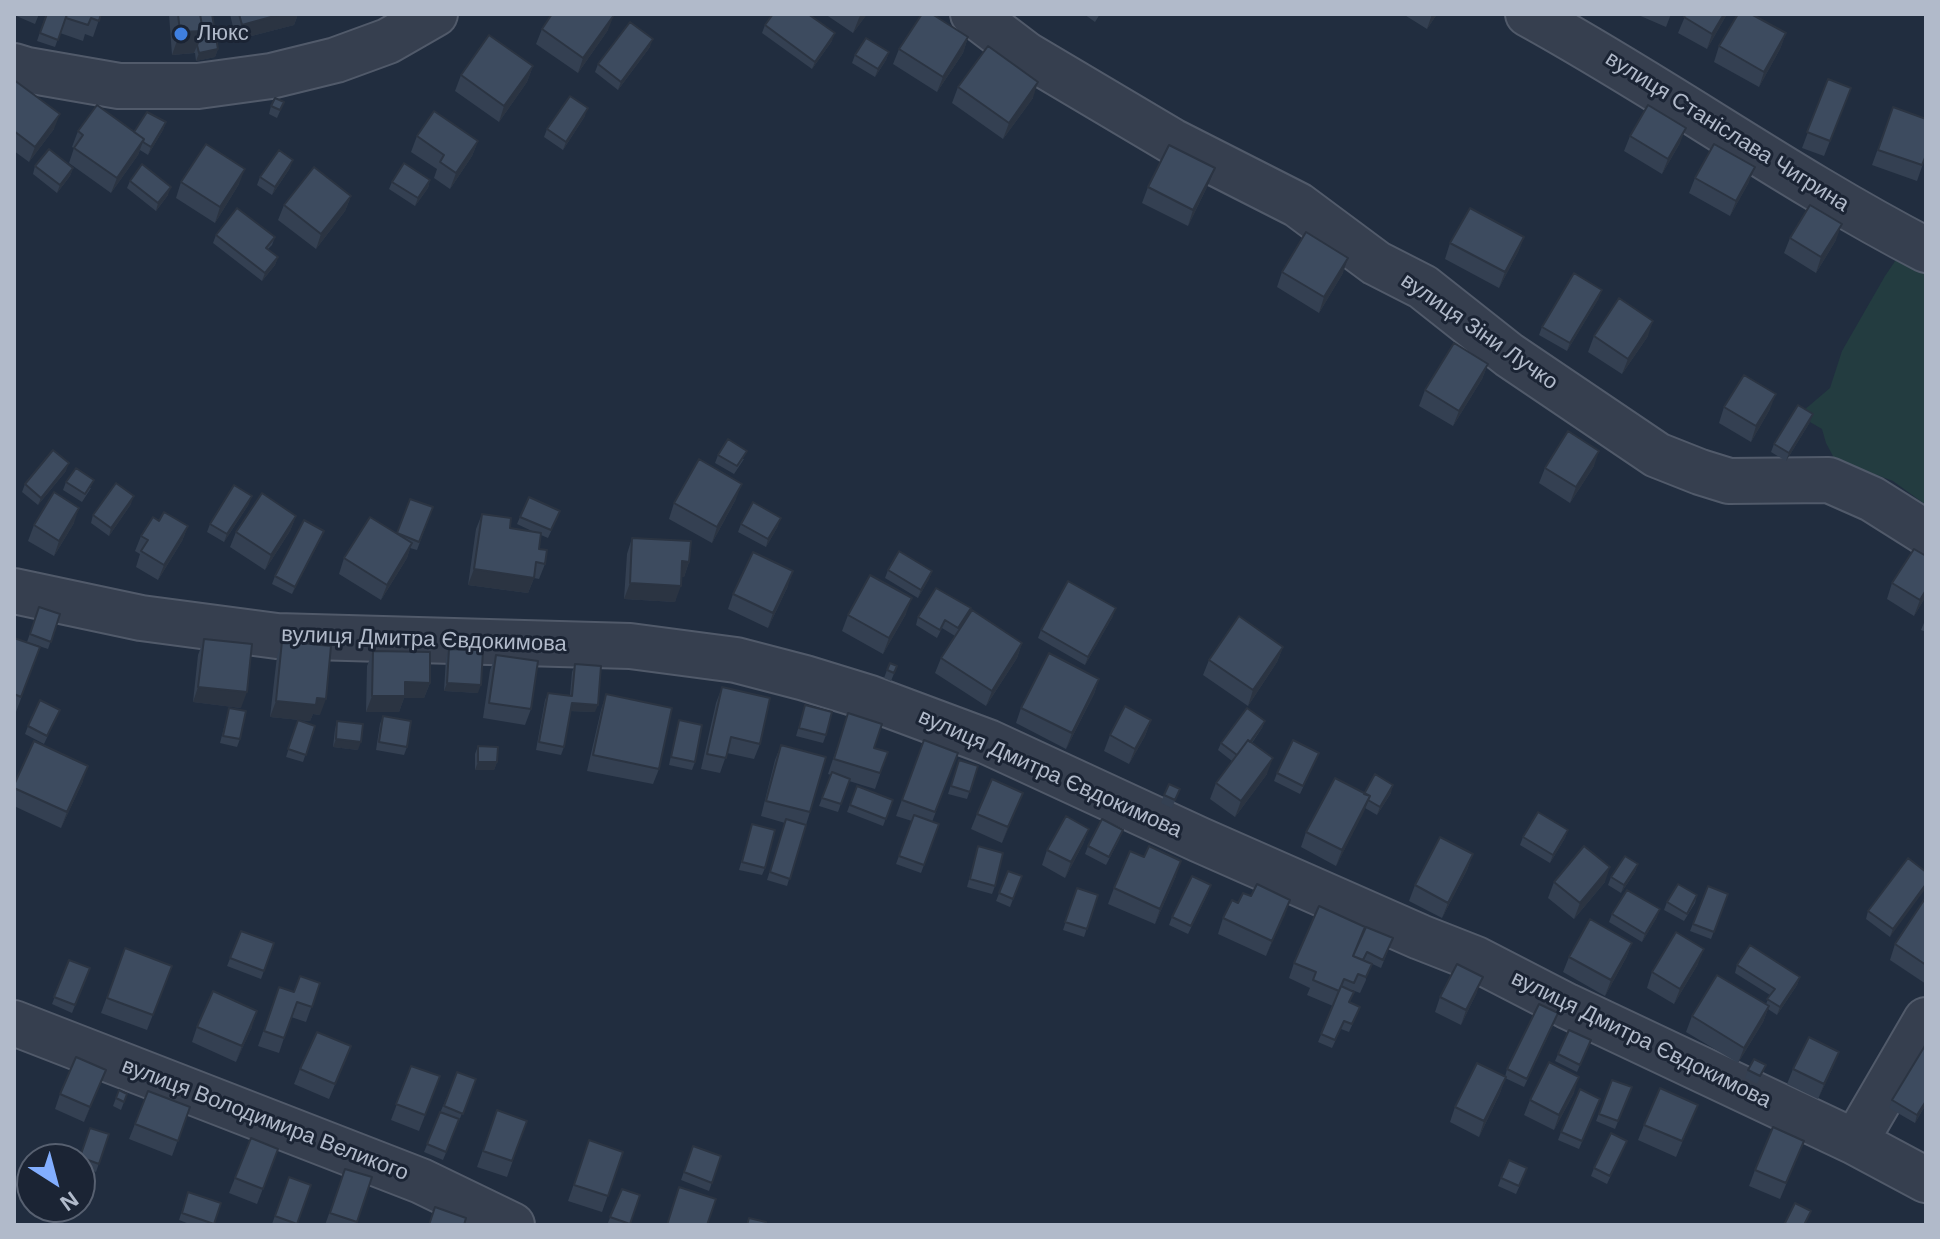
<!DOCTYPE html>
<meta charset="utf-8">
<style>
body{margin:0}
#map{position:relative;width:1940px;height:1239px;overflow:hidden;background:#212d3f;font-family:Helvetica,sans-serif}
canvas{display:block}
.frame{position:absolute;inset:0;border:16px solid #b1baca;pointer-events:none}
.north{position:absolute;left:16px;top:1143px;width:80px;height:80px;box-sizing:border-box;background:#1b2434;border:2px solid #576070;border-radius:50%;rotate:144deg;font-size:22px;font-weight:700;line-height:32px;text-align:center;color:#b1baca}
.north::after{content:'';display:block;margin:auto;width:28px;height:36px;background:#82aeff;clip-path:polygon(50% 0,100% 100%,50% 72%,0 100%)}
</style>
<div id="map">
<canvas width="1940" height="1239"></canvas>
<div class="frame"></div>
<div class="north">N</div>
</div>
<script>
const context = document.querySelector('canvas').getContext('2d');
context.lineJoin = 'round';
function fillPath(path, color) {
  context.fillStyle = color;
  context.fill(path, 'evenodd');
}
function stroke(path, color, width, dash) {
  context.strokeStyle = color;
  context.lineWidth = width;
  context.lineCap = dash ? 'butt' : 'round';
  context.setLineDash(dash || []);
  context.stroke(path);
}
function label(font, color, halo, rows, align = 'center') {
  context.font = font + ' Helvetica,sans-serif';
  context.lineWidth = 6;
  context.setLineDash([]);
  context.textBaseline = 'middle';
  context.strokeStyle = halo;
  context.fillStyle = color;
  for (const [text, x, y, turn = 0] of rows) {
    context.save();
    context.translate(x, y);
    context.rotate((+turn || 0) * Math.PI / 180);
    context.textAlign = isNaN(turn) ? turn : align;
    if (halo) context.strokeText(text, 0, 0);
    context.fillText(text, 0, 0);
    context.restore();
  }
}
const green = new Path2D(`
 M1900 254 1926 264V505L1893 481 1866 471H1841L1826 443 1822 429 1810 422 1803 411 1830 388 1842 351 1885 276Z`);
const minor = new Path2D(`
 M973 14 1027 55 1172 141 1298 205 1376 263 1423 287 1509 355 1657 455 1700 472 1729 481 1829 480 1872 499 1926 533
 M1528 14C1663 88 1789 179 1926 250
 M14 66 27 70 119 86H198L271 76 336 60 388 41 435 14
 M14 591 141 618 277 636 630 646 736 660 805 678 870 698 988 742 1200 840 1420 937 1476 959 1567 1006 1855 1142 1926 1180
 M14 1023 421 1181 512 1225
 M1855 1142 1926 1020`);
const wall = new Path2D(`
 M14 14H39L35 24 14 15Z
 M46 14H101L93 37 85 34 83 41 60 33 55 47 37 41Z
 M169 14H212L218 49 215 57 196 61 195 53 172 55Z
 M230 14H298L294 25 236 40Z
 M825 14H867L853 33Z
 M1084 14H1100L1095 22Z
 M1403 14H1437L1427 29Z
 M1636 14H1671L1666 27Z
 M1686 14H1727L1707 49 1678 33Z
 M765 25 832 41 812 69 762 33Z
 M542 29 608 30 578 73 536 44Z
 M1786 33 1780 49 1759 87 1714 62 1719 46Z
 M968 37 963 53 937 92 893 64 899 49Z
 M650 47 618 90 595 72 598 64Z
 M889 52 886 60 875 77 852 63 855 55Z
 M533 66 527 82 499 122 455 91 461 75Z
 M1828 79 1851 88 1824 156 1802 148Z
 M14 80 54 129 29 162 14 151Z
 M958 87 1033 98 1003 139 952 103Z
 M284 102 277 118 269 114 271 106Z
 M1893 107 1926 155 1917 181 1872 165Z
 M585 116 563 150 544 137 547 129Z
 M166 122 163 130 148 155 140 150 138 155 111 193 69 163 74 148 72 147 78 131 134 132Z
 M417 136 478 141 472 156 450 189 434 178 437 169 411 152Z
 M1630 136 1680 143 1662 174 1624 151Z
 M35 166 73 168 70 176 57 193 33 174Z
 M290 168 272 195 257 185 260 177Z
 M1215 168 1209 183 1188 226 1142 203 1148 187Z
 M1695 178 1749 182 1730 216 1689 193Z
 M430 180 428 188 415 206 389 189 392 182Z
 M130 181 168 195 156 211 127 188Z
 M181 182 239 184 215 223 176 198Z
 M351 196 345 211 316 249 278 220 284 205Z
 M216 235 275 237 272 245 268 249 278 257 275 265 262 281 213 243Z
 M1524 237 1518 252 1499 288 1445 259 1450 243Z
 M1790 238 1836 240 1816 273 1784 253Z
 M1282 272 1343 273 1319 313 1277 287Z
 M1599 298 1567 351 1539 335 1542 327Z
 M1594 336H1648L1622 374 1588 352Z
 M1488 364 1482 379 1453 426 1419 406 1425 390Z
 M1724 407 1770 409 1751 442 1719 423Z
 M1810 422 1786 461 1771 452 1774 444Z
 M718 455 744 459 734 474 715 463Z
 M1594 466 1570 503 1539 483 1545 468Z
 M66 471 38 505 22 492 25 484Z
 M66 482 91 488 82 502 63 490Z
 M736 499 712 543 669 519 674 503Z
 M131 504 109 536 91 523 93 515Z
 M249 504 224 542 207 532 210 524Z
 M433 507 417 550 410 548 407 558 381 600 339 574 344 558 397 533Z
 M482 514 510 528 534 532 517 524 520 517 557 518 548 538 541 535 539 549 545 564 539 579 534 578 528 593 468 585 476 529Z
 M296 516 290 531 265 570 230 547 236 532Z
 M159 521 188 526 182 541 158 580 136 567 140 554 135 551 141 536Z
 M74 523 54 556 28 541 34 525Z
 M741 524 778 526 766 547 738 532Z
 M324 531 292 594 272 584 275 576Z
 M632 538 689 562 684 577H682L675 602 624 599 627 554Z
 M1926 556V596L1914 616 1887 599 1892 583Z
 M888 570 932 571 929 579 918 598 885 578Z
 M788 586 768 628 728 609 733 594Z
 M39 607 60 614 48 649 27 642Z
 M971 608 968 616 1022 643 1017 658 986 706 935 673 941 658 955 636 942 628 937 638 916 625 918 617Z
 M906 614 883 654 842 631 848 615Z
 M1113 616 1085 665 1038 638 1041 630Z
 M1926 618V632L1921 630Z
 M14 638 40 647 16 712H14Z
 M204 639 241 708 193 702 198 655Z
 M282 641 320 715 313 714 310 721 270 717 277 656Z
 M1283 647 1277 662 1248 706 1203 675 1209 660Z
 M449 649 478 693 444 691 446 657Z
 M373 651 430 683 424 698H404L399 712H366L367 666Z
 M496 655 531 709 525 725 483 718 490 670Z
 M575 664 595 712 570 711 564 747 561 755 536 750 545 700 548 693 570 695 572 672Z
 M897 666 891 681 884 678 887 670Z
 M1099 679 1094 694 1066 749 1016 723 1021 708Z
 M722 687 760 744 754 759 727 753 720 773 701 769 716 703Z
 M606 694 659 769 653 784 587 771 601 710Z
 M805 705 826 735 823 743 796 736Z
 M229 708 240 739 237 747 220 743Z
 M60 710 44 744 25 734 28 726Z
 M383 716 407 747 404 755 376 750 380 724Z
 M298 720 315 726 303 762 286 757Z
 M679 720 695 762 692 770 669 765Z
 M1151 720 1145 736 1129 764 1104 751 1110 735Z
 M337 721 358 750 333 747 335 729Z
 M1265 721 1262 728 1252 743 1267 774 1235 817 1210 799 1216 783 1232 761 1218 750 1221 743Z
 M843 729 874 748 888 752 875 789 849 781 838 812 819 806 831 775 828 774Z
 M924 740 958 753 932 822 939 824 921 873 896 864 912 821 896 816Z
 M781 745 810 812 787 886 767 880 785 823 761 816 775 760Z
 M478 746 497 762 494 770H475V754Z
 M1319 753 1300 794 1274 781 1277 773Z
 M959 760 978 766 967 799 948 794Z
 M83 781 61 828 14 806V785Z
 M857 786 893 800 883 826 847 812Z
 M1180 789 1172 808 1161 803 1164 795Z
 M1023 793 1002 843 971 829 977 814Z
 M1391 793 1377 815 1365 808 1336 866 1301 847 1306 832 1364 794Z
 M752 824 765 868 762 875 739 870Z
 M1089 829 1083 844 1065 878 1042 865 1047 850Z
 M1568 830 1565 838 1550 863 1520 845 1523 837Z
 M1120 838 1106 865 1085 854 1088 846Z
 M978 846 995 886 992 894 967 887Z
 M1473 854 1467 870 1442 918 1409 901 1415 885Z
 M1144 857 1176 876 1155 924 1108 904 1114 888Z
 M1638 864 1635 872 1621 893 1608 885 1611 877Z
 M1008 871 1022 876 1010 907 996 901Z
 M1926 872 1890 937 1866 919 1868 911Z
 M1554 882H1605L1574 919 1548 898Z
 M1708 886 1728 894 1711 939 1690 931Z
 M1077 888 1098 895 1084 937 1063 930Z
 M1208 893 1188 934 1169 925 1172 917Z
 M1697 895 1695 903 1684 921 1664 910 1667 902Z
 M1251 896 1290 900 1266 956 1218 934 1223 918 1238 903Z
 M1926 897V984L1890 960 1895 944Z
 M1612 914 1657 917 1642 942 1609 922Z
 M241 931 274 943 261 979 227 966Z
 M1393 938 1381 968 1364 960 1366 980 1360 993 1352 990V991L1350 1002 1357 1014 1349 1032 1341 1029 1332 1048 1318 1042 1333 1006 1307 995 1310 988 1289 978 1294 963Z
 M1632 943 1626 958 1605 996 1563 972 1569 957Z
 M125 948 172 966 147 1030 101 1013Z
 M69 960 90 968 72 1013 52 1004Z
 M1698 964 1674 1004 1647 988 1652 972Z
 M1737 965 1800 977 1797 985 1777 1015 1768 1009 1763 1022 1738 1063 1686 1032 1692 1016 1766 1004 1770 995 1735 973Z
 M320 983 306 1022 291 1017 279 1053 258 1046 279 987 294 992Z
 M1477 992 1461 1025 1435 1012 1440 997Z
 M1555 1021 1524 1087 1505 1078 1500 1093 1479 1137 1450 1122 1455 1107 1505 1077 1507 1069Z
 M197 1027H252L236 1062 192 1042Z
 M1591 1040 1577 1072 1555 1061 1558 1054Z
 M351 1046 329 1099 294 1084 300 1069Z
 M1766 1065 1757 1084 1745 1078 1748 1070Z
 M411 1066 440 1076 419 1131 391 1120Z
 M1833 1067 1818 1099 1787 1084 1793 1069Z
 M106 1070 84 1122 55 1109 60 1094Z
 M457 1072 476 1079 443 1160 424 1152Z
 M1612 1080 1632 1087 1615 1129 1596 1121Z
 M119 1090 127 1094 121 1110 113 1106Z
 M148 1091 190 1107 172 1156 129 1139Z
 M1574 1093 1554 1130 1524 1115 1530 1100Z
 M1600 1099 1579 1149 1558 1140 1561 1132Z
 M1892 1100 1926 1104 1915 1123 1889 1108Z
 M1698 1105 1676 1157 1638 1140 1644 1125Z
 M497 1110 527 1121 507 1177 477 1167Z
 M90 1128 109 1134 96 1172 80 1166V1159H79Z
 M251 1138 278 1149 257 1204 229 1193Z
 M589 1140 623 1152 602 1212 568 1201Z
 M1627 1141 1607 1184 1591 1176 1594 1168Z
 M1804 1141 1780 1199 1749 1186 1755 1170Z
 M693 1146 721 1156 709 1191 681 1180Z
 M345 1169 372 1177 356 1225H325Z
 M1524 1176 1516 1194 1498 1186 1501 1178Z
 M289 1177 311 1185 296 1225H275L272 1224Z
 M622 1189 640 1195 629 1225H607Z
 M188 1192 221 1203 214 1225H192L179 1220Z`);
const shadedWall = new Path2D(`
 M282 14H298L294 25 236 40 242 25Z
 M861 14H867L853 33 859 18Z
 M1432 14H1437L1427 29Z
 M1724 14H1727L1707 49 1712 34Z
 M614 15 608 30 578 73 583 58Z
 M203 31 194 53 172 55 180 32Z
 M835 33 832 41 812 69 815 62Z
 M1786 33 1780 49 1759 87 1764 72Z
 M968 37 963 53 937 92 943 77Z
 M653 39 650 47 618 90 621 82Z
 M218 49 215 57 196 61 199 53Z
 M889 52 886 60 875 77 878 69Z
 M533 66 527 82 499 122 504 106Z
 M1038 82 1033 98 1003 139 1009 123Z
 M588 108 585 116 563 150 566 142Z
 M60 114 54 129 29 162 35 147Z
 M166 122 163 130 148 155 151 147Z
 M1686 128 1680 143 1662 174 1668 159Z
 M144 139 138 155 111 193 117 178Z
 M478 141 472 156 450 189 456 173Z
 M293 160 290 168 272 195 275 187Z
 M1755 167 1749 182 1730 216 1736 201Z
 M73 168 70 176 57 193 60 185Z
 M1215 168 1209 183 1188 226 1193 210Z
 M245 169 239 184 215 223 220 207Z
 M430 180 428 188 415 206 418 198Z
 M171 187 168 195 156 211 158 203Z
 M351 196 345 211 316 249 321 234Z
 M1842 224 1836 240 1816 273 1821 257Z
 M1524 237 1518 252 1499 288 1505 272Z
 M278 257 275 265 262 281 265 273Z
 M1348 258 1343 273 1319 313 1324 297Z
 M1602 290 1599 298 1567 351 1570 343Z
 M1653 321 1648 336 1622 374 1628 359Z
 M1488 364 1482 379 1453 426 1459 411Z
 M1776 394 1770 409 1751 442 1756 426Z
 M1813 414 1810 422 1786 461 1789 453Z
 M1599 451 1594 466 1570 503 1576 487Z
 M69 463 66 471 38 505 41 498Z
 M742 484 736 499 712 543 717 527Z
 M134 496 131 504 109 536 111 528Z
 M252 496 249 504 224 542 227 534Z
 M79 508 74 523 54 556 59 541Z
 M296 516 290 531 265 570 271 555Z
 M781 518 778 526 766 547 768 539Z
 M188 526 182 541 158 580 164 565Z
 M324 531 321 539 292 594 295 587Z
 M412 543 407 558 381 600 387 585Z
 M682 561 689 562 684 577H677Z
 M474 569 534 578 528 593 468 585Z
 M793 571 788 586 768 628 773 613Z
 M932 571 929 579 918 598 921 590Z
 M630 583 681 586 675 602 624 599Z
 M1926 590V596L1914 616 1920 600Z
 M912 598 906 614 883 654 889 638Z
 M1116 608 1113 616 1085 665 1088 657Z
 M1022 643 1017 658 986 706 992 691Z
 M1283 647 1277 662 1248 706 1253 690Z
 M1099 679 1094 694 1066 749 1072 733Z
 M405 682 430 683 424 698H404L399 712H366L372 696Z
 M447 683 481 685 478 693 444 691Z
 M198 687 247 692 241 708 193 702Z
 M317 698 326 699 320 715 313 714 310 721 270 717 276 701Z
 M572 703 598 705 595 712 569 711Z
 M1151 720 1145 736 1129 764 1135 749Z
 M1265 721 1262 728 1236 764 1239 756Z
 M336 739 361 742 358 750 333 747Z
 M1273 758 1267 774 1235 817 1241 801Z
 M478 762H497L494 770H475Z
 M88 766 83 781 61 828 67 812Z
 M1393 785 1391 793 1377 815 1380 807Z
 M1023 793 1017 808 1002 843 1008 827Z
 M1370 796 1364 812 1336 866 1342 850Z
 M1089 829 1083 844 1065 878 1071 862Z
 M1568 830 1565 838 1550 863 1553 855Z
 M1473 854 1467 870 1442 918 1448 903Z
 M1181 861 1176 876 1155 924 1160 909Z
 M1638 864 1635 872 1621 893 1624 885Z
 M1610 867 1605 882 1574 919 1580 903Z
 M1926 884V888L1890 937 1893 929Z
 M1290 900 1285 915 1266 956 1272 941Z
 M1660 909 1657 917 1642 942 1645 934Z
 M1632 943 1626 958 1605 996 1611 980Z
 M1704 949 1698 964 1674 1004 1680 989Z
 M1483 977 1477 992 1461 1025 1466 1010Z
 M1800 977 1797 985 1777 1015 1780 1007Z
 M1769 1006 1763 1022 1738 1063 1744 1048Z
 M257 1011 252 1027 236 1062 242 1046Z
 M1839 1052 1833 1067 1818 1099 1824 1084Z
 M106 1070 100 1086 84 1122 90 1107Z
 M1506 1077 1500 1093 1479 1137 1484 1121Z
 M1579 1077 1574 1093 1554 1130 1559 1115Z
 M1926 1101V1104L1915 1123 1917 1115Z`);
const building = new Path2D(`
 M47 14H67L58 40 40 33Z
 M67 14H101L99 21 91 18 88 25 66 18Z
 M178 14H200L203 31 180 32Z
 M200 14H212L218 49 199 53 197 45 203 31Z
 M239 14H282L242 25Z
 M552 14H612L614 15 583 58 542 29Z
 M773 14H808L835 33 815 62 765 25Z
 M922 14H932L968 37 943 77 899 49Z
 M1686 14H1724L1712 34 1684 17Z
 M1738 14H1751L1786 33 1764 72 1719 46Z
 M630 22 653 39 621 82 598 64Z
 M489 35 533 66 504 106 461 75Z
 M866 38 889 52 878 69 855 55Z
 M988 46 1038 82 1009 123 958 87Z
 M1828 79 1851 88 1830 141 1807 132Z
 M14 80 60 114 35 147 14 131Z
 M570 96 588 108 566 142 547 129Z
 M275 98 284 102 280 110 271 106Z
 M97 105 144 139 117 178 74 148 83 135 78 131Z
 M1648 105 1686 128 1668 159 1630 136Z
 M1893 107 1926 119V155L1922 165 1878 150Z
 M434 111 478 141 456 173 440 162 444 155 417 136Z
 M147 112 166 122 151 147 143 142 144 139 134 132Z
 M206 144 245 169 220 207 181 182Z
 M1714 144 1755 167 1736 201 1695 178Z
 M1169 145 1215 168 1193 210 1148 187Z
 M49 149 73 168 60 185 35 166Z
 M279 150 293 160 275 187 260 177Z
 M404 163 430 180 418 198 392 182Z
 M142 164 171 187 158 203 130 181Z
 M314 167 351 196 321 234 284 205Z
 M1810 205 1842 224 1821 257 1790 238Z
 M237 208 275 237 266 248 278 257 265 273 216 235Z
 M1470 208 1524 237 1505 272 1450 243Z
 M1306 232 1348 258 1324 297 1282 272Z
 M1574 273 1602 290 1570 343 1542 327Z
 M1619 298 1653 321 1628 359 1594 336Z
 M1454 343 1488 364 1459 411 1425 390Z
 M1744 375 1776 394 1756 426 1724 407Z
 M1798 405 1813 414 1789 453 1774 444Z
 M1568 431 1599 451 1576 487 1545 468Z
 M728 439 747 451 737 466 718 455Z
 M53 450 69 463 41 498 25 484Z
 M699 459 742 484 717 527 674 503Z
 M76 468 94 480 85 494 66 482Z
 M116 483 134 496 111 528 93 515Z
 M234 485 252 496 227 534 210 524Z
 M54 492 79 508 59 541 34 525Z
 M262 493 296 516 271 555 236 532Z
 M529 497 560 511 551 530 520 517Z
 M410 499 433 507 419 542 397 533Z
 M753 502 781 518 768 539 741 524Z
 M164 512 188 526 164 565 141 551 148 540 141 536 153 517 159 521Z
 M482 514 511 518 510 528 541 533 539 549 547 550 545 564 536 562 534 578 474 569Z
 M370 517 412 543 387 585 344 558Z
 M304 520 324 531 295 587 275 576Z
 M632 538 691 541 689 562 682 561 681 586 630 583Z
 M1914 549 1926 556V590L1920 600 1892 583Z
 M899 551 932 571 921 590 888 570Z
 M753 552 793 571 773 613 733 594Z
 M870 575 912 598 889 638 848 615Z
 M1068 581 1116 608 1088 657 1041 630Z
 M936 588 971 608 958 628 945 620 940 630 918 617Z
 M39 607 60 614 51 642 30 634Z
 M972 610 1022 643 992 691 941 658Z
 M1239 616 1283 647 1253 690 1209 660Z
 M14 638 40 647 21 697 14 694Z
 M204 639 252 644 247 692 198 687Z
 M282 641 331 646 326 699 317 698 316 705 276 701Z
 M449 649 483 650 481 685 447 683Z
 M373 651 430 652V683L405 682V696H372Z
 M1049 653 1099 679 1072 733 1021 708Z
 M496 655 538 661 531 709 489 703Z
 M890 663 897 666 894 673 887 670Z
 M575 664 601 666 598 705 572 703 564 747 539 742 548 693 572 696Z
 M722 687 770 698 760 744 731 737 726 758 707 754Z
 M606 694 672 708 659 769 593 755Z
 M40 700 60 710 47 736 28 726Z
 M805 705 832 712 826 735 799 728Z
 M1125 706 1151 720 1135 749 1110 735Z
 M229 708 246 711 240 739 223 736Z
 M1247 708 1265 721 1250 742 1248 740 1237 755 1221 743Z
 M848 713 882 724 874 748 888 752 880 773 834 759Z
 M383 716 411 721 407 747 379 742Z
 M298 720 315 726 306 755 288 749Z
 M679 720 702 725 695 762 671 757Z
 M337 721 363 724 361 742 336 739Z
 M924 740 958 753 935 812 902 800Z
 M1248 740 1273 758 1241 801 1216 783Z
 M1293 740 1319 753 1303 786 1277 773Z
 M34 741 88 766 67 812 14 788V785Z
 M781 745 826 757 810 812 766 801Z
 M478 746 498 747 497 762H478Z
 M959 760 978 766 970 792 951 786Z
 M832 772 850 779 841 804 822 798Z
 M1375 774 1393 785 1380 807 1368 800 1370 796 1364 794Z
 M1335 778 1370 796 1342 850 1306 832Z
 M992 779 1023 793 1008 827 977 814Z
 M1169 784 1180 789 1175 800 1164 795Z
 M857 786 893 800 886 819 850 805Z
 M1538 812 1568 830 1553 855 1523 837Z
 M914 815 939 824 924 865 899 856Z
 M1066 816 1089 829 1071 862 1047 850Z
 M786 819 806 825 790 879 770 872Z
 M1102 819 1123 830 1109 857 1088 846Z
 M752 824 775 830 765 868 742 862Z
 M1440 837 1473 854 1448 903 1415 885Z
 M978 846 1003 853 995 886 970 879Z
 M1149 846 1181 861 1160 909 1114 888 1130 851 1144 857Z
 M1584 846 1610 867 1580 903 1554 882Z
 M1625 856 1638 864 1624 885 1611 877Z
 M1908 858 1926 872V884L1893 929 1868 911Z
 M1008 871 1022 876 1013 899 999 893Z
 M1192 876 1211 885 1191 926 1172 917Z
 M1257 884 1290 900 1272 941 1223 918 1232 900 1238 903 1243 893 1251 896Z
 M1678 884 1697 895 1687 914 1667 902Z
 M1708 886 1728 894 1714 932 1693 924Z
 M1077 888 1098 895 1087 929 1065 922Z
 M1627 890 1660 909 1645 934 1612 914Z
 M1926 897V965L1895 944Z
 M1319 906 1365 927 1353 956 1372 964 1366 977 1358 974 1354 983 1344 979 1339 991 1313 980 1316 972 1294 963Z
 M1590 919 1632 943 1611 980 1569 957Z
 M1366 927 1393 938 1383 960 1367 952 1363 960 1353 956Z
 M241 931 274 943 264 971 230 958Z
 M1676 932 1704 949 1680 989 1652 972Z
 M1750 945 1800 977 1780 1007 1767 999 1775 989 1737 965Z
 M125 948 172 966 153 1015 107 998Z
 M69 960 90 968 75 1005 54 997Z
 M1457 964 1483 977 1466 1010 1440 997Z
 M1717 975 1769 1006 1744 1048 1692 1016Z
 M300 976 320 983 312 1007 297 1002 284 1038 264 1031 279 987 294 992Z
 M1341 986 1354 992 1349 1002 1360 1007 1352 1024 1344 1021 1335 1040 1321 1034Z
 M213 991 257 1011 242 1046 197 1027Z
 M1539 1004 1558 1013 1527 1079 1507 1069Z
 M1569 1030 1591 1040 1580 1065 1558 1054Z
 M317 1032 351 1046 335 1084 300 1069Z
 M1809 1037 1839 1052 1824 1084 1793 1069Z
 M1926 1044V1101L1917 1115 1892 1100Z
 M76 1057 106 1070 90 1107 60 1094Z
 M1754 1059 1766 1065 1760 1076 1748 1070Z
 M1549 1062 1579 1077 1559 1115 1530 1100Z
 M1477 1063 1506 1077 1484 1121 1455 1107Z
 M411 1066 440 1076 425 1115 396 1104Z
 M457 1072 476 1079 463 1114 444 1106Z
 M1612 1080 1632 1087 1618 1121 1599 1114Z
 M1660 1088 1698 1105 1682 1141 1644 1125Z
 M1580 1089 1600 1099 1582 1141 1561 1132Z
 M119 1090 127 1094 124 1102 116 1098Z
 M148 1091 190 1107 178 1141 135 1124Z
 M497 1110 527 1121 512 1161 483 1151Z
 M440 1112 459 1119 446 1152 427 1144Z
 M1773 1127 1804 1141 1786 1183 1755 1170Z
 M90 1128 109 1134 99 1164 80 1157Z
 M1611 1133 1627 1141 1610 1176 1594 1168Z
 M251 1138 278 1149 263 1189 235 1178Z
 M589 1140 623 1152 608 1196 574 1185Z
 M693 1146 721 1156 712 1183 684 1172Z
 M1509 1160 1527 1168 1519 1186 1501 1178Z
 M345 1169 372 1177 357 1222 330 1213Z
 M289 1177 311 1185 297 1224 275 1216Z
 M679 1187 716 1199 707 1225H667Z
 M622 1189 640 1195 630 1224 610 1217Z
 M188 1192 221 1203 214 1224 182 1213Z
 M1795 1203 1811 1211 1804 1225H1784Z
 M435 1207 466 1218 464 1225H429Z
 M749 1218 766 1222V1225H747Z`);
const markers = [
 [181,34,8,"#3f7fe0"]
];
const poiNames = [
 ["Люкс",197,34]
];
const streetNames = [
 ["вулиця Станіслава Чигрина",1727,132,32],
 ["вулиця Зіни Лучко",1479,332,35],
 ["вулиця Дмитра Євдокимова",424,640,2],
 ["вулиця Дмитра Євдокимова",1050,774,24],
 ["вулиця Дмитра Євдокимова",1641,1040,26],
 ["вулиця Володимира Великого",265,1120,21]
];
fillPath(green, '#233c40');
stroke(minor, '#515a6a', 48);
stroke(minor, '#363f4f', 44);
fillPath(wall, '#344052');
fillPath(shadedWall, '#2b3442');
fillPath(building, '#3d4b5f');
stroke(building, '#2b3442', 2);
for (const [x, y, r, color] of markers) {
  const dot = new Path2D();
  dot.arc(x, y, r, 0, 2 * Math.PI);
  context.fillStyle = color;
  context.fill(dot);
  stroke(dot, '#1b2434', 3);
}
label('22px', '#b1baca', '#1b2434', poiNames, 'left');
label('22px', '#b1baca', '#1b2434', streetNames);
</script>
